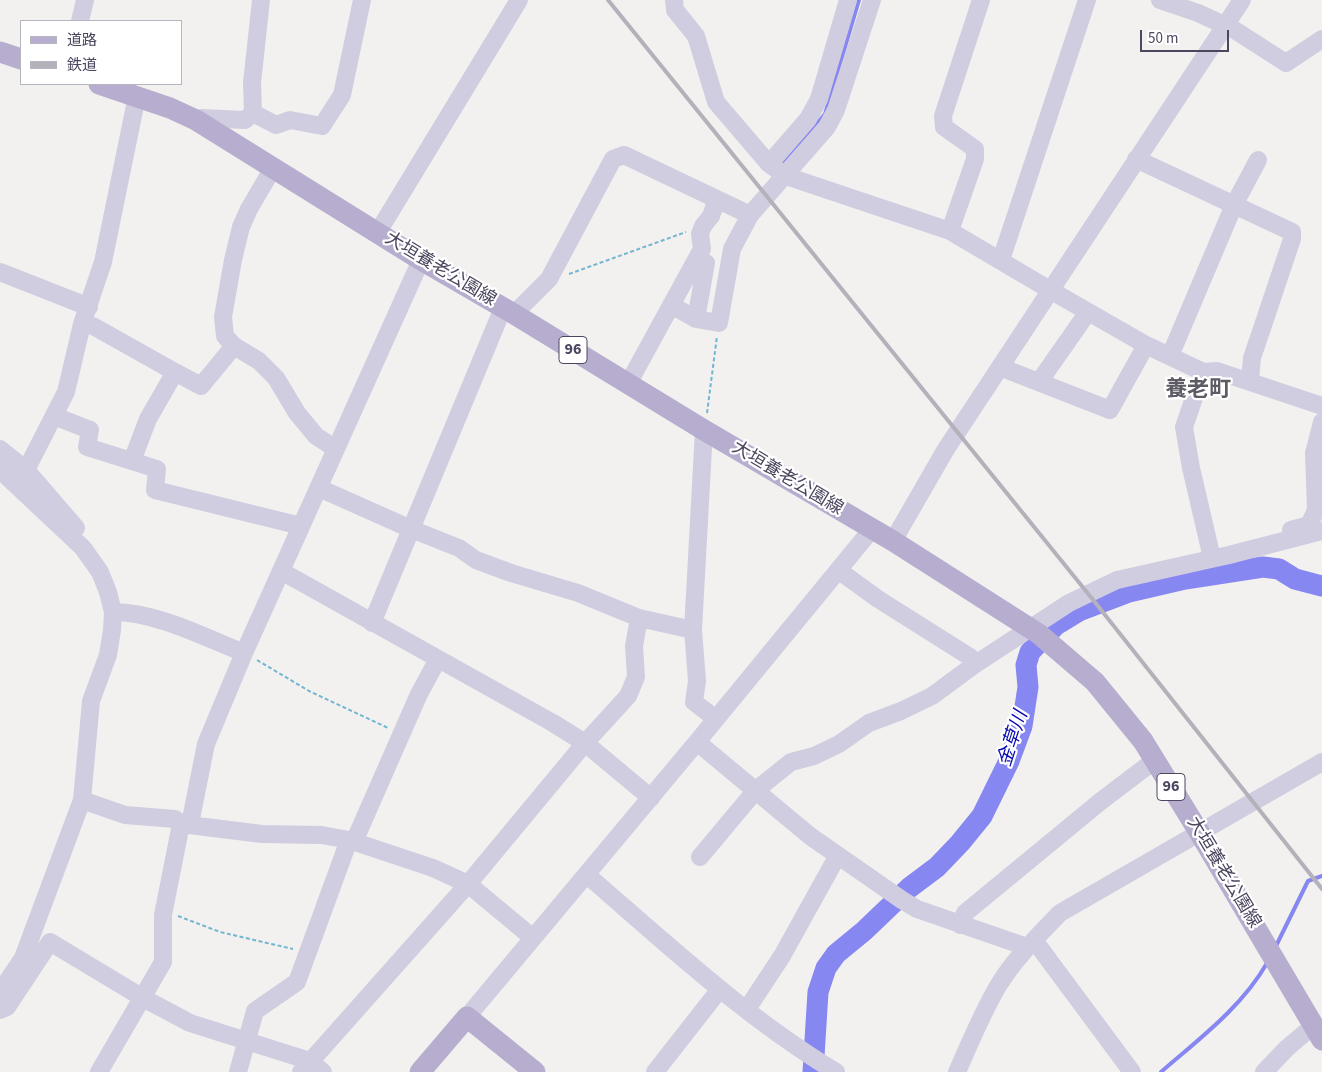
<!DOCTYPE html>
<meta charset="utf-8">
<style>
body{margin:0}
#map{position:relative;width:1322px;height:1072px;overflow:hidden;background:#f2f1ef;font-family:"Source Sans 3","Noto Sans JP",sans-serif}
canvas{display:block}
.legend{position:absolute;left:20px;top:20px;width:162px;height:65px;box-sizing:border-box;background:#fff;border:1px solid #b7b5bf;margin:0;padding:6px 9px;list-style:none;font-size:15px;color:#4c465e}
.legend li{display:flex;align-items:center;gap:10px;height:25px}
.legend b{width:25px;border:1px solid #b7b5bf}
.scale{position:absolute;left:1140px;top:30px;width:89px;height:22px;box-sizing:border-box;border:2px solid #4c465e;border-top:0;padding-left:6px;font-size:15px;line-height:18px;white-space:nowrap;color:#4c465e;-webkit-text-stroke:4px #fff;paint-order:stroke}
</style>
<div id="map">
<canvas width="1322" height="1072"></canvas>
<ul class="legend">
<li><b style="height:6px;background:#b7adcf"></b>道路</li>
<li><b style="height:6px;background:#b4b1ba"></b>鉄道</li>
</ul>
<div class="scale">50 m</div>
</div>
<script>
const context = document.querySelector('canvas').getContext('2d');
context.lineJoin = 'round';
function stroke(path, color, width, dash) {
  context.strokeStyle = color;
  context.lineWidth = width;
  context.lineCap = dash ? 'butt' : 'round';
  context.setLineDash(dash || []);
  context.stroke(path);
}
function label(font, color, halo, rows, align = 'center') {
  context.font = font + ' "Source Sans 3","Noto Sans JP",sans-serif';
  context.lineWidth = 4.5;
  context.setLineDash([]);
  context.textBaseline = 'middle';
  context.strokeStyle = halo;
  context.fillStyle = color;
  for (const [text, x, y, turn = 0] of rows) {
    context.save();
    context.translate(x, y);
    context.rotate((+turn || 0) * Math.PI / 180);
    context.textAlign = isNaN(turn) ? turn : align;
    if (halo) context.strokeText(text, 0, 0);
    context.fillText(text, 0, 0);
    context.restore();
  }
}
const stream = new Path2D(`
 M783 164 825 114 859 0
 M1275 948 1308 881 1322 876
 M1161 1072C1199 1039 1242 1007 1267 963`);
const river = new Path2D(`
 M813 1072 818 992 826 968 836 954 864 931 909 888 937 867 960 843 982 816 1009 761 1022 726 1028 687 1026 665 1030 652 1056 625 1079 611 1129 592 1185 579 1263 567 1279 569 1295 579 1322 586`);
const path = new Path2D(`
 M569 274 686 232
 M707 413 717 336
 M257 660 309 691 388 728
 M178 916 220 932 293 949`);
const minor = new Path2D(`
 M674 0 675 10 696 36 716 102 769 164 786 176 950 231 1050 290 1146 345 1203 372 1217 371 1322 406
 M1160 0 1198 13 1233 29 1286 63 1322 39
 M80 21 85 0
 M253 113 276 125 290 120 322 126 342 95 362 0
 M253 113 252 83 261 0
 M196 120 201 118 245 120 253 113
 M1136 159 1292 232V239L1252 358 1250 380
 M769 164 808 119 819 99 848 0
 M273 168 249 209 241 227 233 260 223 317 225 336 234 346 259 361 276 378 297 413 316 436 336 449
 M950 231 975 159V149L944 127 943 116 981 0
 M378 232 519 0
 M1001 260 1087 0
 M0 272 89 307
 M671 305 696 319 719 323 732 249 750 215 827 127 836 110 872 0
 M514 314 549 279 613 159 624 155 750 215
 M696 319 706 263 697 258 702 249 700 234 703 226 711 216 717 199
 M82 324 93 326 175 372
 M1170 356 1234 205 1258 160
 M1000 367 1110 410 1146 345
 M1203 372 1184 427 1191 468 1212 558
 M1039 382 1088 312
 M628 384 697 258
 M54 416 90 430 87 447 157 469 155 490 301 526
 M704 430 693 630 697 681 694 702 716 719
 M0 449 26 470 76 528
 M132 461 148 419 175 372 201 386 234 346
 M0 470 83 548 100 572 108 592 113 612 112 630 108 655 91 701 82 800 23 958 0 992
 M26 470 66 392 82 324 103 262 137 96
 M319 488 411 529 459 548 476 560 511 573 578 593 639 618 693 630
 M1291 530 1309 525 1316 510 1314 453 1322 422
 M893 541 946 449 1242 0
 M838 570 878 599 970 657 974 665
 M281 571 553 723 585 743 651 798
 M113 612C156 612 204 637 244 653
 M372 623 503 308
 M697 742 810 836 902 900 917 909 1027 947
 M82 800 125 815 175 819 181 824 262 834 322 835 349 840 433 868 468 884 533 938
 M190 824 206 744 244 653 421 260
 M354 842 419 694 438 659
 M700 857 756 790 791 762 814 756 839 744 869 723 901 711 932 696 974 665 1069 603 1117 580 1229 555 1322 531
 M587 875C667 944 745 1017 836 1072
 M960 925 965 913 1101 801 1155 760
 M1034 940 1132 1072
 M747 1009 782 956 838 855
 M0 1010 7 1007 50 942 143 998 190 1023 310 1061 323 1072
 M467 1017 697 742 872 529
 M99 1072 163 962V915L181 824
 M238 1072 255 1011 297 982 349 840
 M301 1072 468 884 585 743 628 696 636 677 634 646 639 618
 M655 1072 720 989
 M957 1072C970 1043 982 1013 998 986 1015 958 1038 936 1060 913L1322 762
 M1264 1072 1287 1048 1313 1026`);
const major = new Path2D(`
 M0 52 21 59
 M99 84 170 108 196 120 421 260 514 314 704 430 893 541 1039 634 1095 682 1143 741 1199 832 1322 1040
 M420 1072 467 1017 535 1072`);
const rail = new Path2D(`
 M608 0 1094 601 1322 889`);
const shields = [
 [573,350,28],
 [1171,787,28]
];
const shieldNames = [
 ["96",573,350],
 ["96",1171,787]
];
const streetNames = [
 ["大垣養老公園線",440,270,31],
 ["大垣養老公園線",787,479,31],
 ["大垣養老公園線",1223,873,59]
];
const waterNames = [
 ["金草川",1014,739,-72]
];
const districtNames = [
 ["養老町",1198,391]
];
stroke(stream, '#8687f1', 4);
stroke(river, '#8687f1', 21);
stroke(path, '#71b6d1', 2, [4, 2.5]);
stroke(minor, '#d1cde0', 18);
stroke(major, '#b7adcf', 21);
stroke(rail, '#b4b1ba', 4);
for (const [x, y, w] of shields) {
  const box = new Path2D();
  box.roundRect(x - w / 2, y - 13.5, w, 27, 4);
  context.fillStyle = '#fff';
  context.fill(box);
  stroke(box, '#4c465e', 1);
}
label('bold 16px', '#4c465e', null, shieldNames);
label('18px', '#4c465e', '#fff', streetNames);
label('italic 19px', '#0506b2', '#fff', waterNames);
label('bold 22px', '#5e5b65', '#fff', districtNames);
</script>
